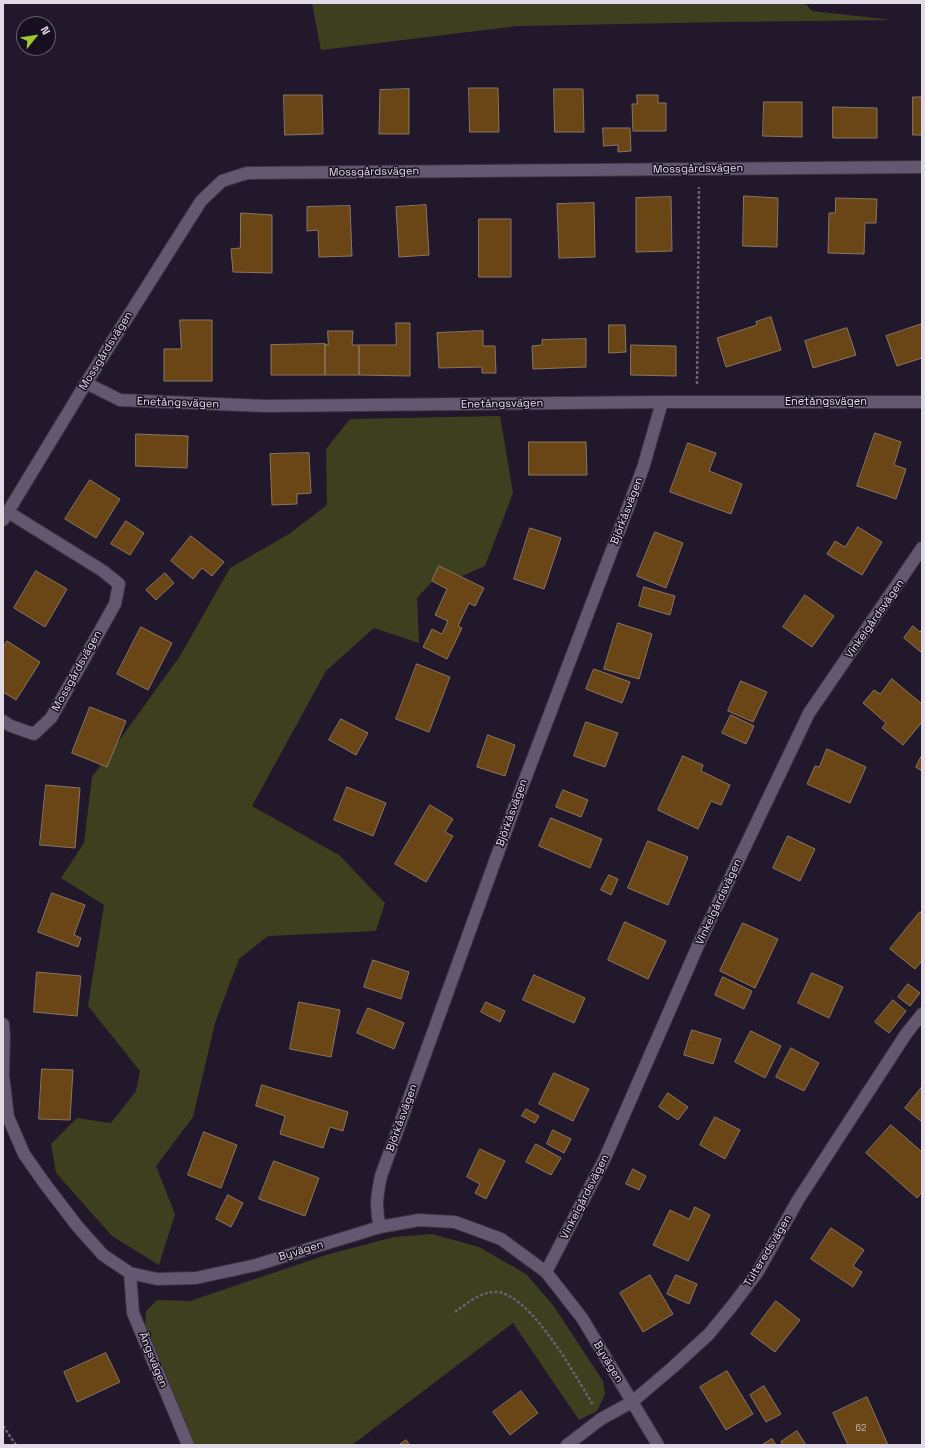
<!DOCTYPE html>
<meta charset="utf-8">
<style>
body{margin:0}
#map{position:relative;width:925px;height:1448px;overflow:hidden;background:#21182b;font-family:"Space Grotesk",sans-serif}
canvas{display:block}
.frame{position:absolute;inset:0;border:4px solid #e1dbe8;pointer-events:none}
.north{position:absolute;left:16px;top:16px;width:40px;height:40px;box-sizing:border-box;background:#180f21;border:1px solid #686171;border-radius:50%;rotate:60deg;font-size:11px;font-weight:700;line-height:16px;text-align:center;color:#e1dbe8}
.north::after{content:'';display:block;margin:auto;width:14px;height:18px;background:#9eca2f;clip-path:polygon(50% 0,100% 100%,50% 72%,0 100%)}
</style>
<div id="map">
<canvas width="925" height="1448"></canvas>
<div class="frame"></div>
<div class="north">N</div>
</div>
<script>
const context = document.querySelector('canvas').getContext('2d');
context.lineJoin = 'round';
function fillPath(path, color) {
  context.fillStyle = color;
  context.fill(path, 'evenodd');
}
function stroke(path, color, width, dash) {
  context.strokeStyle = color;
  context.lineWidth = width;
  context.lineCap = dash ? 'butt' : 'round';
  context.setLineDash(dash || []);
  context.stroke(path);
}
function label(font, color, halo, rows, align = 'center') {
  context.font = font + ' "Space Grotesk",sans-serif';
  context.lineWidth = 3;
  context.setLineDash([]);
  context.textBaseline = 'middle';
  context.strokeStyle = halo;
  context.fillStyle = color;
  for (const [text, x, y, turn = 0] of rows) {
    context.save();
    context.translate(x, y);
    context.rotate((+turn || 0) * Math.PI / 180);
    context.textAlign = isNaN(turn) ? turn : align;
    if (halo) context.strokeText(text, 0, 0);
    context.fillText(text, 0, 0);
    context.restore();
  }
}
const green = new Path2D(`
 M312 3H805L812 11 892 20 729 22 518 26 321 50Z
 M500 416 513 493 485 566 462 576 439 574 417 598 419 643 374 628 326 671 252 806 339 855 385 903 376 931 268 936 239 959 215 1023 193 1117 156 1166 175 1214 159 1265 112 1236 56 1173 51 1144 77 1118 111 1123 136 1091 140 1071 88 1006 104 905 61 878 84 843 92 777 134 720 180 656 230 568 289 534 327 505 326 449 350 419Z
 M432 1234 479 1247 526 1274 553 1305 603 1381 605 1394 597 1411 579 1420 513 1323 352 1445H194L145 1330 146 1311 157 1300 190 1301 326 1255 394 1237Z`);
const building = new Path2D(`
 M469 88H498L499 132H470Z
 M409 89V134H379L380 90Z
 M554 89H583L584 132H555Z
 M284 95H322L323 134 285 135Z
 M637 95H658V103H666V131H633L632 104H637Z
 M913 97H922V135H913Z
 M764 102H802V137L763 136Z
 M833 107 877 108V138H833Z
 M603 128H630L631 151 618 152V145L604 146Z
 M744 196 778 198 777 247 743 246Z
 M671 197 672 251 636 252V198Z
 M836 198 877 199 876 223H865L864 254 828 253 829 213H835Z
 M594 203 595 257 559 258 557 204Z
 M426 205 429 255 399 257 396 207Z
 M350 206 352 256 319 257 318 230 307 231V207Z
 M241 213 272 215V273L233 272 231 249 240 248Z
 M479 219H511V277H479Z
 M771 317 781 350 726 367 717 338 757 325 756 322Z
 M180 320H212V381H164V349H181Z
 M396 323H410V376L359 375V345H396Z
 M922 324V358L897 366 886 336Z
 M609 325H625L626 352 609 353Z
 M847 328 856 355 813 368 805 341Z
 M328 331H353L352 345H359V375H325V344L328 345Z
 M483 331V346H495L496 373H482V367L439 368 437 333Z
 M586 339V367L533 369 532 346 542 345V340Z
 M325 344V375H271V345Z
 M631 345 676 346V376L631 375Z
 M875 433 901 442 894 465 906 469 896 499 857 486Z
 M136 434 188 436 187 468 136 466Z
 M529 442H586L587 475H529Z
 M688 443 716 453 709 471 742 484 731 514 670 492Z
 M309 453 311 493 297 494V504L272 505 270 454Z
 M90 480 120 499 96 538 65 519Z
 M126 521 144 533 130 555 111 544Z
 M858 527 882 542 862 575 827 554 835 541 845 547Z
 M530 528 561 538 544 589 514 579Z
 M655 532 683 543 666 588 637 576Z
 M191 536 224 562 212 576 202 568 193 579 171 561Z
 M439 566 484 588 475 606 469 603 458 626 462 628 447 659 423 647 432 629 442 634 448 621 435 615 447 589 432 581Z
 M36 571 67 589 45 627 14 608Z
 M165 573 174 583 156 600 146 590Z
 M644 587 675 596 670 615 639 606Z
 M805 595 834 616 812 647 783 627Z
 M618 623 652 634 639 679 604 669Z
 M913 626 920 632 922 629V653L904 638Z
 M141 627 172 643 148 690 117 674Z
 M7 641 40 662 16 700 3 692V648Z
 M417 664 450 677 429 732 396 719Z
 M594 669 630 682 622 703 586 689Z
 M892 679 922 704V722L903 745 882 728 886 723 863 703 874 690 880 694Z
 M741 681 767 692 753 722 728 711Z
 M90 707 126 721 107 767 72 753Z
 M731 715 754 726 746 744 722 733Z
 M341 719 368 733 356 755 329 740Z
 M586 722 618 733 605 767 574 756Z
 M488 735 515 745 505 776 477 767Z
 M827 749 866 767 850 803 807 784 815 766 819 767Z
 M922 755V771L916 767Z
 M683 756 703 765 701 771 730 785 721 805 711 801 698 829 658 810Z
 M46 785 80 788 75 848 40 845Z
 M347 787 386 803 373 836 334 820Z
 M563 790 588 800 581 817 556 807Z
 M430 805 453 819 445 832 453 836 426 882 395 864Z
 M551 818 602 839 590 868 539 846Z
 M788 836 815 849 800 881 773 868Z
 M648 841 688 857 668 905 628 888Z
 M609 875 618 879 611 895 601 890Z
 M52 893 85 905 74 935 81 938 78 947 38 932Z
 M920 912 922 913V961L915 969 890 949Z
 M625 922 666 941 648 979 608 960Z
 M743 923 778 939 755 988 720 971Z
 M373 960 409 972 401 999 364 987Z
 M37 972 81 976 77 1016 34 1012Z
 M812 973 843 987 829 1018 798 1003Z
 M534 975 585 998 574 1023 523 1000Z
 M723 977 752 991 744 1009 715 995Z
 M908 984 920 993 910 1006 898 997Z
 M893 1000 906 1011 889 1033 875 1022Z
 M299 1002 340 1010 331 1057 290 1049Z
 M486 1002 505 1011 500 1022 481 1012Z
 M368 1008 404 1023 394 1049 357 1033Z
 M692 1030 721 1039 713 1064 684 1055Z
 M751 1031 781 1046 765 1078 735 1062Z
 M791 1048 819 1063 804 1091 776 1077Z
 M42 1069 73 1070 70 1120 39 1119Z
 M554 1073 589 1089 573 1121 539 1104Z
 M262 1085 348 1112 343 1131 330 1127 323 1148 280 1134 285 1116 256 1106Z
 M922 1087V1122L905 1108Z
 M668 1093 688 1107 678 1120 659 1107Z
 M526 1109 539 1116 535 1123 522 1116Z
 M715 1117 740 1130 725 1159 700 1145Z
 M891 1125 922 1152V1192L917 1198 866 1153Z
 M553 1130 571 1139 564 1153 547 1144Z
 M204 1132 237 1145 221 1188 188 1175Z
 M536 1144 561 1158 551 1175 526 1162Z
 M480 1149 505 1161 486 1199 475 1193 480 1184 467 1177Z
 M274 1161 319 1178 305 1216 259 1199Z
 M633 1169 646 1176 639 1190 626 1184Z
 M228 1195 243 1203 231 1227 216 1219Z
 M695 1207 710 1215 688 1261 653 1245 670 1210 689 1219Z
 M831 1228 864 1250 853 1266 862 1272 853 1287 811 1259Z
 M650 1275 673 1314 643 1332 620 1293Z
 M676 1275 697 1284 689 1304 667 1294Z
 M776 1301 800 1320 775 1352 751 1334Z
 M106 1353 120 1382 77 1402 64 1372Z
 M727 1371 753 1414 726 1430 700 1387Z
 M764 1386 781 1414 766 1422 750 1395Z
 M521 1391 538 1413 510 1435 493 1412Z
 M867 1397 888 1445H848L833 1413Z
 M797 1431 806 1445H783L781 1442Z
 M772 1439 776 1445H762Z
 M406 1440 410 1445H399Z`);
const path = new Path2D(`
 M697 384 699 187
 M455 1312C467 1304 479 1292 495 1292 529 1291 577 1378 593 1405
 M3 1426 16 1445`);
const minor = new Path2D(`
 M86 383 120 400 265 406 662 402H922
 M3 520 86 383 201 201 222 181 247 173 922 167
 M3 721 11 726 34 734 51 718 115 604 119 584 103 571 8 512
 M3 1024 4 1035 3 1075 8 1117 24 1154 45 1184 78 1227 103 1255 130 1273 157 1279 196 1278 256 1265 380 1227 419 1220 455 1222 501 1239 546 1272 582 1318 658 1445
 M380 1227C375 1208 377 1195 381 1176L516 803 643 468 662 402
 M546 1272 605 1158 700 941 809 713 922 548
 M130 1273 133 1313 188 1445
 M567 1445 601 1419 632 1402 672 1368 709 1334 732 1306 757 1273 798 1200 906 1034 922 1014`);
const numberNames = [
 ["62",861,1429]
];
const streetNames = [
 ["Mossgårdsvägen",698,169,-1],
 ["Mossgårdsvägen",374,172,-1],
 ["Mossgårdsvägen",106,351,-58],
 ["Enetångsvägen",826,402],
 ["Enetångsvägen",178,403,2],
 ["Enetångsvägen",502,404,-1],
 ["Björkåsvägen",627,511,-69],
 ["Vinkelgårdsvägen",875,619,-55],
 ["Mossgårdsvägen",77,671,-61],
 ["Björkåsvägen",512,813,-70],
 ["Vinkelgårdsvägen",719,902,-65],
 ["Björkåsvägen",402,1118,-70],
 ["Vinkelgårdsvägen",585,1197,-63],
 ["Byvägen",301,1251,-17],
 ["Tulteredsvägen",768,1251,-59],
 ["Ängsvägen",153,1360,68],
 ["Byvägen",608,1362,59]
];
fillPath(green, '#3c401f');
fillPath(building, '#6a4617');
stroke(building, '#897661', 1);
stroke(minor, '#3a3342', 14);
stroke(path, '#696172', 2.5, [3, 2]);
stroke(minor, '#63586f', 12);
label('9px', '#c3b6b4', null, numberNames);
label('11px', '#e1dbe8', '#180f21', streetNames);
</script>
